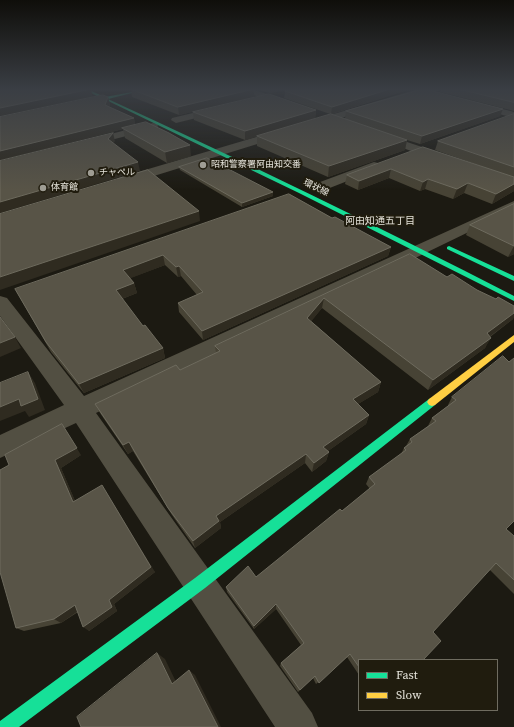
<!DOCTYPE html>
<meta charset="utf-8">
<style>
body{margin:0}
#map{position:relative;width:514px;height:727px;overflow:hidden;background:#1c1a12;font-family:"Source Serif 4",serif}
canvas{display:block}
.legend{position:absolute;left:358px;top:659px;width:140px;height:52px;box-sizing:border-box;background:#201c0e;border:1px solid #6f6c60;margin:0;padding:5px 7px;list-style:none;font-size:12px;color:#e5e3da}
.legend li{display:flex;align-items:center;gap:8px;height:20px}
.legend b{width:20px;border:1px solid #6f6c60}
</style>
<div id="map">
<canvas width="514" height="727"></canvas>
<ul class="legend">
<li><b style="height:5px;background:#16e098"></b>Fast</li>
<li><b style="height:5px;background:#ffcf43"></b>Slow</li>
</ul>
</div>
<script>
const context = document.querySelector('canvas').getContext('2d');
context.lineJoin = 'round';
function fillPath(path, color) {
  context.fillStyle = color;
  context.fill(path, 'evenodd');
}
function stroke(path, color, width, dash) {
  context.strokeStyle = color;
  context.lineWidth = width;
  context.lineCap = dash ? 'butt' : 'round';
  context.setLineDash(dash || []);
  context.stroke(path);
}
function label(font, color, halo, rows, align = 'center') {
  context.font = font + ' "Source Serif 4","Noto Sans JP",serif';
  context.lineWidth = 4;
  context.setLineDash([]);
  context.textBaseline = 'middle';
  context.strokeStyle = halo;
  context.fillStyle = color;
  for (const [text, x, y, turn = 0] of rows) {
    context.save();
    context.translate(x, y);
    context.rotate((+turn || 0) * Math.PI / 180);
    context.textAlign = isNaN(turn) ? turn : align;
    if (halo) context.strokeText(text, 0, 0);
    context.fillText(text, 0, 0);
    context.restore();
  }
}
const street = new Path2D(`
 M241 89H252L293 103 295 105 293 107H287L242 91Z
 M418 89H440L439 91 422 93 128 184H118L116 181 118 178Z
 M473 101 514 112V118L470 106 468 104 470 102Z
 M222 106 225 107 227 109 225 111 176 123 171 120 172 118Z
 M153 123 157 124 158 126 157 128 84 147 80 146 78 144 80 142Z
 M377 132 449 156 451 159 449 162H441L373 137 372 135 373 133Z
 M374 162 378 163 380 166 378 169 322 191H312L310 188 312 185Z
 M514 201V210L96 413 312 713 318 727H275L76 423 0 458V435L64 405 0 316V296L7 298 84 396Z`);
const fast = new Path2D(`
 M83 89H87L105 97 148 89 108 99C245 162 380 227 514 296V301L299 193 104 99 78 105V103L101 98Z
 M449 246 514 276V281L447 249V247Z
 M432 398 435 399 437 402 435 405 205 588 19 727H0V721L195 578 429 399Z`);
const slow = new Path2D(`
 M514 335V342L435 405 432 406 429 405 427 402 429 399Z`);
const wall = new Path2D(`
 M111 89H129L118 91Z
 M131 89H254V97L179 115 132 97Z
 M256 89H289L270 93Z
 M411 89 332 114 345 119 346 111 503 109 500 116 420 144 407 140 405 150 328 177 257 146V136L245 140 194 120 193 112 316 110 315 119 330 114 284 98 285 91Z
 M441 89H514V111L440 92Z
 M108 97 110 105 109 107 134 118 135 125 191 156 167 163 125 138 123 129 0 160V117Z
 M514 114V191L492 204 464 193 453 199 425 189 420 191 389 178 358 190 345 184 347 175 423 147 492 170 435 150 438 141Z
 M179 167 273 196 242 207 180 170Z
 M289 194 332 218 391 247 388 256 203 340 179 312 178 303 197 295 181 276 178 277 165 265 130 278 134 283 137 293 122 299 143 326 163 348 165 358 84 393 51 352 15 289Z
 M514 204V254L508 257 466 235 470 225Z
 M410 254 513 319 490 337 485 348 428 390 322 308 311 321 381 382 378 392 358 404 369 415 366 424 328 451 329 452 326 461 312 472 305 463 220 522 221 528 195 548 172 515 133 451 128 454 100 413 95 404 180 370 216 353 215 346Z
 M503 356 506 529 514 536V594L490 570 359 660V675L347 657 316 684 313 678 298 692 280 666 281 663 301 645 276 609 254 629 227 592 226 587 256 577 370 489 366 484 369 477 401 454 404 448 406 446 410 439 428 426 432 418 448 406V405L452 397Z
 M81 455 61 468 75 501 155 572 114 604 117 611 89 631 78 612 61 623 24 631 16 628 0 470Z`);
const shadedWall = new Path2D(`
 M91 89 93 97 0 116V108Z
 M117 89H129L118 91Z
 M254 89V97L179 115 178 107Z
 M270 89H289L270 93Z
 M390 89H411L331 114 332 107Z
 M108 97 110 105 106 112 105 105Z
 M503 109 500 116 420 144 422 136Z
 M316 110 315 119 245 140V131Z
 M134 118 135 126 122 128 123 129 0 160V151Z
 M113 133 115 141 111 147 108 139Z
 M407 140 405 150 328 177 329 166Z
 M190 145 191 156 167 163 165 152Z
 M138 162 140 171 0 213V202Z
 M391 169 389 178 358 190 359 181Z
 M428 179 425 189 420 191 423 182Z
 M468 183 464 193 453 199 457 189Z
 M514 184V191L492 204 496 194Z
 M273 192V196L242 207V203Z
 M199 211 200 221 0 290V277Z
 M514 246V254L508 257Z
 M391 247 388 256 203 340 202 331Z
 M163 255 165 265 126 280 123 270Z
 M179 266 181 276 178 277 176 267Z
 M134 283 137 293 119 300 116 290Z
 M324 298 322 308 306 328 307 318Z
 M514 313V318L513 319 481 343 487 333Z
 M15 337 21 348 0 357V343Z
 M491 338 485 348 428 390 433 380Z
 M163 348 165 358 84 393 79 384Z
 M28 372 35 383 45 410 29 417 25 411 0 421V407L19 399Z
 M381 382 378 392 350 409 353 399Z
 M369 415 366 424 321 456 323 447Z
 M62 424 81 455 61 468 78 508 73 502 55 460Z
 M129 442 133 451 128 454 123 445Z
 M329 452 326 461 312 472 314 463Z
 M306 454 305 463 220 522 221 528 195 548 193 541 216 516Z
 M102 485 155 572 114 604 117 611 89 631 83 627 109 600Z
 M276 604V609L254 629V626Z
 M75 605 81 609 61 623 54 619Z
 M157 653 165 659 179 688 172 684Z
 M189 670 195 675 221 727H218Z`);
const building = new Path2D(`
 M0 89H91L0 108Z
 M131 89H254L178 107Z
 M294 89H390L332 107 285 91Z
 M423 89H425L503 109 422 136 346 111Z
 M459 89H514V102Z
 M269 94 316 110 245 131 193 112Z
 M103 95 108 97 105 105 134 118 0 151V117Z
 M331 114 407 140 329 166 257 136Z
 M514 114V167L438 141Z
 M146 122 169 133 190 145 165 152 122 128Z
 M113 133 108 139 138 162 0 202V161Z
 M423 147 514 177V184L496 194 468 183 457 189 428 179 423 182 391 169 359 181 347 175Z
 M207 158 273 192 242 203 179 167Z
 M148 170 199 211 0 277V214Z
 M289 194 332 218 335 217 391 247 202 331 178 303 203 292 179 266 176 267 163 255 123 270 134 283 116 290 143 326 145 325 163 348 79 384 46 342 15 289Z
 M514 204V246L470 225Z
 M410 254 447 277 452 274 477 290 496 299 498 297 514 306V313L487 333 491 338 433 380 324 298 307 318 381 382 353 399 369 415 323 447 329 452 314 463 306 454 216 516 219 521 193 541 168 508 129 442 123 445 95 404 176 365 180 370 220 351 215 346Z
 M0 317 15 337 0 343Z
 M503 356 509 362 514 358V521L506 529 514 536V580L496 563 433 632 441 641 423 660H359V667L350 654 319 683 315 676 300 690 281 663 304 643 276 604 254 626 226 587 248 566 256 577 340 509 342 511 375 484 369 477 406 450 404 448 412 442 410 439 436 421 432 418 456 400 452 397Z
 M28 372 38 399 21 406 19 399 0 407V383Z
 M62 424 77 448 55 460 73 502 102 485 151 567 109 600 112 607 83 627 75 605 54 619 16 628 0 572V470L9 465 5 455Z
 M157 653 172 684 189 670 218 727H81L77 717Z`);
const markers = [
 [203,165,4,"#9f9d94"],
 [91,173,4,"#9f9d94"],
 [43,188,4,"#9f9d94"]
];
const farPoinames = [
 ["昭和警察署阿由知交番",211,165],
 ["チャペル",99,173],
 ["体育館",51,188]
];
const farStreetnames = [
 ["環状線",316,188,26]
];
const farNeighbourhoodnames = [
 ["阿由知通五丁目",380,221]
];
fillPath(street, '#524f42');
fillPath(fast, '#16e098');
fillPath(slow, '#ffcf43');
fillPath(wall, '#474335');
fillPath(shadedWall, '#2f2b20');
fillPath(building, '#585447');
stroke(building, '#6e6b5e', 1);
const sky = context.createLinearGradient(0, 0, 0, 190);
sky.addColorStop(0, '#0f0e0a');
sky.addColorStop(0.47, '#3a3e44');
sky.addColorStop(1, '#3a3e4400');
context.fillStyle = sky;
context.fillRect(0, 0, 514, 190);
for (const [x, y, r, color] of markers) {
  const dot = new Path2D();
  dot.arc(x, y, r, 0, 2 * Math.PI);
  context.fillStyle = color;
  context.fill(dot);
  stroke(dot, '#201c0e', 1.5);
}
label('9px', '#e5e3da', '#201c0e', farPoinames, 'left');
label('9px', '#e5e3da', '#201c0e', farStreetnames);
label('10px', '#e5e3da', '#201c0e', farNeighbourhoodnames);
</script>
